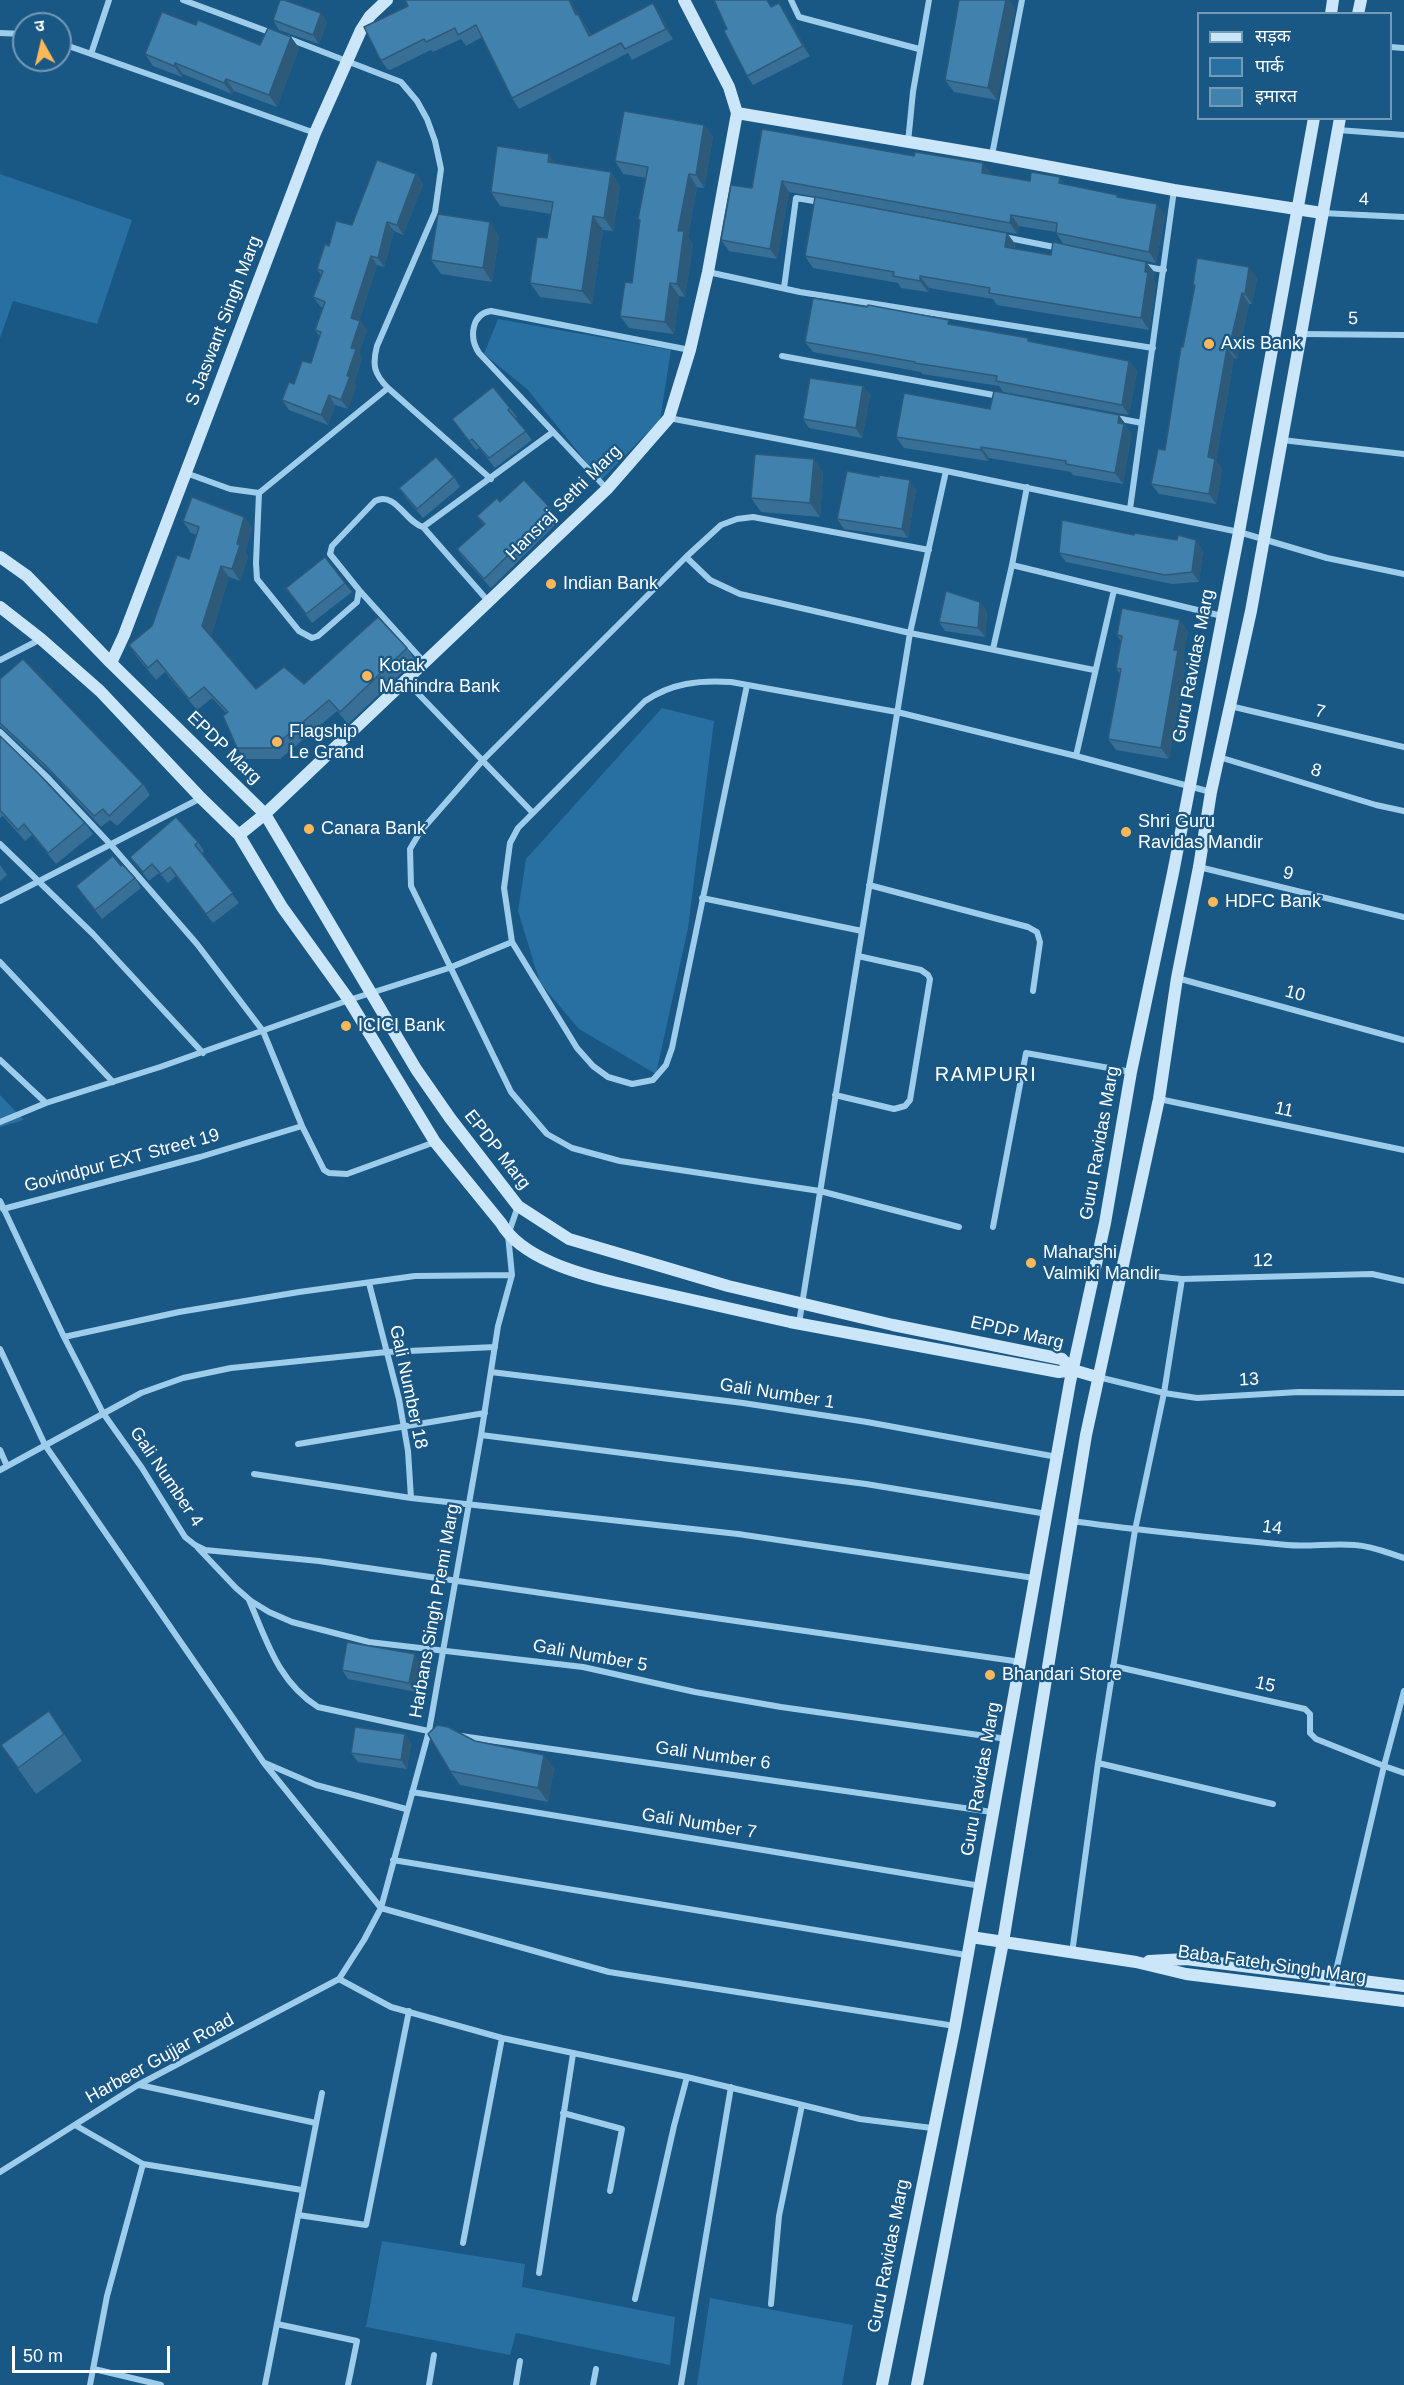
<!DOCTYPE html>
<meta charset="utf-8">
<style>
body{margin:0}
#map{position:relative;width:1404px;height:2385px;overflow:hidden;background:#195785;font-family:Arial,"Noto Sans Devanagari",sans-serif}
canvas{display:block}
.legend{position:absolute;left:1197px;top:12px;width:195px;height:108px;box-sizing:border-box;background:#195785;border:2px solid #759ab6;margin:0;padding:8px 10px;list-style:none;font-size:18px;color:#fff}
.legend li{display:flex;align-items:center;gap:12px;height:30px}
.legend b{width:30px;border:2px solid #759ab6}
.north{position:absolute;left:12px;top:12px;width:60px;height:60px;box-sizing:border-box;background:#195785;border:2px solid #759ab6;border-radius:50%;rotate:352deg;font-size:16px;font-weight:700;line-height:24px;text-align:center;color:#fff}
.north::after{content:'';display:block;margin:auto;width:21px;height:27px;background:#ffb859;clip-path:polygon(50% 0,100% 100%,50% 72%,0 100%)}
.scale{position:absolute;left:12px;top:2346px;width:158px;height:27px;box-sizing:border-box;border:3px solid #fff;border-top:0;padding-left:8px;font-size:18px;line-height:21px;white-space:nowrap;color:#fff;-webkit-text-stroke:4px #195785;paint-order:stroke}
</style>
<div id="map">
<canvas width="1404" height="2385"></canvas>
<ul class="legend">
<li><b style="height:8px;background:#cbe5f9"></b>सड़क</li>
<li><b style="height:16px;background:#2870a2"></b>पार्क</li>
<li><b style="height:16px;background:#4181ae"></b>इमारत</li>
</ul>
<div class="north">उ</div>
<div class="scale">50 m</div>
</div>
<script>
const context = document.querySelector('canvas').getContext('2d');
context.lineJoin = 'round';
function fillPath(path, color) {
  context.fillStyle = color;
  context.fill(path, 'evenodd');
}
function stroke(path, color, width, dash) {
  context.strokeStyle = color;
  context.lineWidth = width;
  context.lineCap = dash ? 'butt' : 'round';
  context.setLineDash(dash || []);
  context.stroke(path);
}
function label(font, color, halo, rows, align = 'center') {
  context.font = font + ' Arial,sans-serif';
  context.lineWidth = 4.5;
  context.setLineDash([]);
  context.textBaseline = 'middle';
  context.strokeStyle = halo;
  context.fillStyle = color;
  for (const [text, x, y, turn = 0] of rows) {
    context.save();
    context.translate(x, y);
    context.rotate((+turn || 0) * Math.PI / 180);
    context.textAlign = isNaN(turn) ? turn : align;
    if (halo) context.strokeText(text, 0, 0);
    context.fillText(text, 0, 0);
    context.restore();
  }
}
const green = new Path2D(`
 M0 174 132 220 97 324 13 301 0 338Z
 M498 319 671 350 660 420 601 480 527 389 484 354Z
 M662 708 714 721 688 928 656 1074 579 1029 540 983 518 911 526 859Z
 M0 1095 24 1120 0 1127Z
 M382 2241 525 2264 522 2287 675 2317 670 2365 516 2333 510 2355 366 2327Z
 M710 2298 853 2325 842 2385H697Z`);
const street = new Path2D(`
 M183 0 272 33
 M791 0 799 17 919 49
 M0 33 24 34
 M287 38 401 82 417 101 427 119 435 141 441 169 435 212 377 346C372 365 374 374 388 388L491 479
 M60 43 315 133
 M1390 47 1404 48
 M91 54 109 0
 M1338 130 1404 135
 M908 142 913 92 929 0
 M992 155 1022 0
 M1322 213 1404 217
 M1004 237 1059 248
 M1142 266 1164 270
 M708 272 800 292 1153 348
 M784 288 796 198 820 202
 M1302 334 1404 335
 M782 356 999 396
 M669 418 946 471 1239 532 1327 558 1404 574
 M1116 418 1142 423
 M1282 440 1404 454
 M186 473 230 489 259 493 388 388
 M607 489 479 353C469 338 471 314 491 311L690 350
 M259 493 256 563 257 579 299 631 312 638 318 636 357 602 359 590
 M1130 509 1174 190
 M423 527 553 432
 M929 550 753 517 737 519 721 525 686 557 483 760 420 832 410 849 411 886 511 1092 547 1134 572 1148 620 1161 820 1191 959 1227
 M686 557 710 580 740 594 910 633 1094 670
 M1012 565 1027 487
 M993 649 1012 565 1222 616
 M0 660 41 639
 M424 662 359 590 330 554 332 546 375 501C396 491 405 522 423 527L489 602
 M406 681 532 812
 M747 685 672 1048 666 1065 653 1080 632 1084 608 1077 593 1066 577 1048 512 942 504 888 510 843 518 828 645 701C672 683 699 680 731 682L897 712 1076 756 1211 792
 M1230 706 1404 747
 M0 732 49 779 111 845 197 944 263 1031 302 1126 324 1170 329 1173 347 1174 435 1142
 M1076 756 1114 590
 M1219 757 1376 805 1404 811
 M0 844 93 934 203 1053
 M1199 867 1404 917
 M869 885 1028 927 1037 932 1040 942 1033 991
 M702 898 862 931
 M0 901 201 798
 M0 962 113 1082
 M1177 978 1404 1040
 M0 1060 46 1103
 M835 1095 894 1109 905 1106 910 1100 930 979 928 975 921 970 858 956
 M1159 1099 1404 1150
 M0 1122 46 1103 160 1067 349 1000 449 968 512 942
 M0 1201 64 1337 103 1413 142 1468 185 1537 195 1545 205 1550 319 1561 1021 1662
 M3 1209 200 1157 302 1126
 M993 1227 1026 1053 1131 1072
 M1121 1273 1182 1279 1372 1274 1404 1281
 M369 1283 399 1399 408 1451 411 1498
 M799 1323 910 633 946 471
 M64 1337 179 1312 299 1292 415 1276 512 1275
 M0 1349 45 1445 264 1763 381 1908 609 1972 955 2026
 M491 1372 743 1403 867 1422 1057 1457
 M1098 1377 1164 1393 1197 1398 1299 1392 1404 1393
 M481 1435 866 1484 1047 1514
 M298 1444 485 1413
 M0 1450 7 1466
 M0 1470 141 1393 183 1378 231 1368 387 1352 495 1347
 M254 1474 411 1498 738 1534 1034 1578
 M1072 1521C1143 1531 1215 1538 1287 1545 1310 1547 1332 1543 1355 1545 1372 1546 1388 1553 1404 1558
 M198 1548 236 1588 251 1601 269 1612 292 1622 369 1642 583 1667 695 1692 781 1707 1007 1739
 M249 1600C267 1641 278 1682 318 1707L433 1732
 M1113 1666 1305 1709 1310 1714V1733L1316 1739 1384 1766 1331 1992
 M1404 1691 1384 1766 1404 1773
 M461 1736 992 1812
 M265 1763 316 1785 406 1809
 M1098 1763 1273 1804
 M412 1792 981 1886
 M393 1860 966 1955
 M1072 1953 1098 1763 1135 1530 1164 1393 1182 1279
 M339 1979 391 2007 502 2038 687 2077 860 2119 932 2128
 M139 2085 316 2123
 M563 2113 622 2129 610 2191
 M75 2125 143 2164 302 2190
 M0 2172 138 2085 339 1979 364 1940 381 1908 429 1731 481 1435 498 1326 512 1275 508 1235 518 1206
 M298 2215 366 2225 409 2011
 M463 2243 502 2038
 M539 2273 573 2054
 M635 2299 674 2126 687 2077
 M771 2304 779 2216 802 2105
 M277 2324 357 2341 348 2385
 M94 2369 161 2385
 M90 2385 107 2296 143 2164
 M265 2385 322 2093
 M429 2385 434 2355
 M516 2385 520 2361
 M593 2385 596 2369
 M681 2385 731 2087`);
const secondary = new Path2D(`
 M1331 14 1333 0
 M1358 14 1361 0
 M737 113 992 156 1174 190 1322 213
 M0 557 27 576 111 663 265 814 416 1069 450 1118 518 1206 569 1239 728 1286 893 1325 1062 1359 1073 1370 1097 1377
 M0 607 41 639 100 691 201 798 239 835 282 907 349 1000 435 1142 501 1223C521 1258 579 1274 617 1283L790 1322 1059 1372 1073 1370
 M111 663 124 635 315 133 361 30 370 16 387 0
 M239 835 265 814 607 489 669 418 690 350 708 272 737 113 729 87 684 0
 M971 1937 1136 1962 1186 1974 1404 2001
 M1149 1961 1186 1959 1404 1986
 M882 2385 955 2026 1070 1382 1105 1223 1131 1072 1173 873 1239 532 1314 118
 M917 2385 1003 1942 1086 1435 1159 1099 1177 978 1199 867 1211 792 1251 611 1340 118`);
const wall = new Path2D(`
 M653 3 660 14 673 39 632 60 628 53 519 109 512 98 482 37 466 46 461 39 433 52 431 50 390 70 387 69 380 59 364 27 577 14 585 24 591 35Z
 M772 6 785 12 810 56 753 85 747 76 727 29Z
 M1015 8 997 100 954 92 945 80Z
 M321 13 327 22 319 44 279 30 273 20Z
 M196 25 260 45 291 37 299 48 277 107 234 91 232 94 183 74 182 77 153 66 145 54Z
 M704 125 713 137 704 188 697 187 688 237 693 244 685 297 679 296 674 334 629 328 620 316 632 283 640 222 638 219 646 178 623 174 615 161Z
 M762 129 914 156 991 173V175L1030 181 1064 184 1117 195 1119 198 1165 215 1156 263 1063 244 1056 232 1019 226 1017 234 789 192 777 259 729 251 721 240 752 188Z
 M556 163 611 172 620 186 613 231 603 230 592 304 540 297 530 283 547 238 551 214 500 206 491 192Z
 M416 174 423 184 403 235 394 231 384 267 377 265 359 321 367 330 359 353 362 358 354 383 356 386 348 409 335 405 328 425 289 410 282 400 311 363 320 337 315 330 323 308 320 306 313 297 321 275 317 269 352 225Z
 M1007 233 1015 244V249L1051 255 1146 262 1155 273 1153 280 1156 284 1149 330 997 305 993 299 929 288 928 292 901 288 898 283 813 268 805 256Z
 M499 236 492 282 441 274 431 260Z
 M1257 278 1252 304H1249L1237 359 1234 358 1216 461 1222 469 1216 504 1159 494 1151 484 1165 450 1194 287 1193 285Z
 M951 324 1031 342 1129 361 1137 371 1129 415 1003 392 999 386 922 374 921 372 813 352 805 342Z
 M863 386 870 395 862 438 809 428 803 419Z
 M510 408 517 417 515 418 532 440 495 468 479 448 476 450 452 419Z
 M990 409 1127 426V428L1131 435 1123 484 1073 475 1071 472 989 458 988 461 904 448 896 437Z
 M814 459 823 473 820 517 761 512 751 498Z
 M454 477 460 487 423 518 406 498 399 488Z
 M879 477 916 489 908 538 844 529 837 519Z
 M553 511 559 521 491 588 464 559 457 549 484 525 477 516Z
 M244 517 252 528 245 552 248 557 240 581 229 577 211 636 256 689 304 684 407 648 415 660 348 724 337 711 280 759H246L237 748 226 713 212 698 197 710 165 672 156 680 137 657 129 645 152 626 189 559 197 535 191 533 183 521Z
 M1203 550 1199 582 1172 584 1066 562 1059 553Z
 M345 583 352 592 312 623 286 588Z
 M980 602 987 612 985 637 945 631 939 622Z
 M1188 631 1183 657 1186 662 1169 759 1116 750 1108 739 1120 674 1116 668 1121 641 1117 635Z
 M0 679 143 784 150 795 117 826 110 820 101 827 53 775 0 726Z
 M0 736 85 823 93 834 56 864 32 835 25 841 3 816 0 818Z
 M198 842 204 851 202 854 239 903 213 923 176 876 168 883 159 873 149 881 130 857Z
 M0 865 7 875 0 881Z
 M121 866 135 878 141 888 102 919 76 886Z
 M421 1664 416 1692 348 1679 342 1670Z
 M49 1711 82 1761 36 1794 1 1745Z
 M405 1734 411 1743 407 1769 358 1762 351 1753Z
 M475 1741 554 1768 548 1802 460 1785 450 1771Z`);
const shadedWall = new Path2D(`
 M569 0H571L583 25 576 15Z
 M1006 0H1009L1015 8 997 100 988 88Z
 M653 3 660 14 673 39 666 29Z
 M779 3 785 12 810 56 803 46Z
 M321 13 327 22 319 44 313 35Z
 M578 14 585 24 596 46 589 36Z
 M291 37 299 48 277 107 269 95Z
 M175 63 183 74 182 77 174 66Z
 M226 79 234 91 232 94 224 83Z
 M704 125 713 137 704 188 696 175Z
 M549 154 559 168 548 162Z
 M983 163 991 173 989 184 982 173Z
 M611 172 620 186 613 231 604 218Z
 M416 174 423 184 403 235 397 225Z
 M689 174 697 187 688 237 693 244 685 297 677 284 678 231Z
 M1060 177 1067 188 1059 183Z
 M782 181 789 192 777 259 770 249Z
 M1157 204 1165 215 1156 263 1149 252Z
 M1011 215 1019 226 1017 234 1010 223Z
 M593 216 603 230 592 304 582 291Z
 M387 222 394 231 384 267 378 258Z
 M490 222 499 236 492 282 483 268Z
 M1007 233 1015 244 1013 259 1005 247Z
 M371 256 377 265 357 327 351 318Z
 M1146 262 1155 273 1153 280 1156 284 1149 330 1141 318 1145 272Z
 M1249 267 1257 278 1252 304 1245 294Z
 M920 276 929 288 928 292 920 281Z
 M670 283 679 296 674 334 665 322Z
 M1242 293 1249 304 1237 359 1229 348Z
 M360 321 367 330 359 353 362 358 354 383 356 386 348 409 341 400 351 348Z
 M1227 348 1234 358 1216 461 1222 469 1216 504 1209 494 1208 457Z
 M1129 361 1137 371 1129 415 1122 405Z
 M863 386 870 395 862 438 856 428Z
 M329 395 335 405 328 425 321 415Z
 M1119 415 1127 426V428L1131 435 1123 484 1115 473 1118 423Z
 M981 447 989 458 988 461 981 450Z
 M814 459 823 473 820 517 810 503Z
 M910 480 916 489 908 538 902 529Z
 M244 517 252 528 245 552 248 557 240 581 232 569 237 544Z
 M1196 540 1203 550 1199 582 1192 572Z
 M221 566 229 577 211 638 202 626Z
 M980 602 987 612 985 637 978 628Z
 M1180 620 1188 631 1183 657 1186 662 1169 759 1161 748 1174 650Z
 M415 1654 421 1664 416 1692 409 1683Z
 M405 1734 411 1743 407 1769 401 1760Z
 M544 1755 554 1768 548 1802 538 1788Z`);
const building = new Path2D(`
 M280 0H284L321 13 313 35 273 20Z
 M405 0H569L576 15 578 14 589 36 653 3 666 29 625 49 621 43 512 98 476 25 458 35 455 28 426 42 424 39 382 60 380 59 364 27 408 6Z
 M714 0H767L771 7 779 3 803 46 747 76 724 31 727 29Z
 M959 0H1006L988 88 945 80Z
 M162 12 196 25 198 20 260 45 268 28 291 37 269 95 226 79 224 83 175 63 174 66 145 54Z
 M624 111 704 125 696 175 689 174 678 231H684L677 284 670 283 665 322 620 316 625 282 632 283 640 220 638 219 648 167 615 161Z
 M762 129 914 156 915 152 983 163 982 173 1030 181 1031 172 1060 177 1059 183 1117 195V197L1157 204 1149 252 1056 233 1057 223 1011 215 1010 223 782 181 770 249 721 240 731 185 752 188Z
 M497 146 549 154 548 162 611 172 604 218 593 216 582 291 530 283 537 237 547 238 553 202 491 192Z
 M377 160 416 174 397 225 387 222 378 258 371 256 351 318 360 321 351 348 356 349 347 376H350L341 400 329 395 321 415 282 400 289 382 294 384 302 361 311 363 321 332 315 330 325 302 313 297 323 271 317 269 325 244 329 246 336 221 352 225Z
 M815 197 1007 233 1005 247 1051 255 1053 242 1146 262 1145 272H1148L1141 318 989 293 990 288 920 276V281L893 276 894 272 805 256Z
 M438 214 490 222 483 268 431 260Z
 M1197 258 1249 267 1245 294 1242 293 1229 348H1227L1208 457 1215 459 1209 494 1151 484 1158 449 1165 450 1181 347H1183L1195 285H1193Z
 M813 298 867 307 868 305 949 320 948 324 1028 338V341L1129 361 1122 405 996 381 997 376 915 363V362L805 342Z
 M810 378 863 386 856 428 803 419Z
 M493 387 510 408 508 410 526 431 489 458 472 439 469 441 452 419Z
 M994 391 1119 415 1118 423 1124 424 1115 473 1066 464V461L981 447V450L896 437 904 393 990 409Z
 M755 454 814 459 810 503 751 498Z
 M436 457 454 477 417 509 399 488Z
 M847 471 879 477V475L910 480 902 529 837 519Z
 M524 480 553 511 484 579 457 549 485 524 477 516 497 498 500 502Z
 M192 497 244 517 237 544 240 545 232 569 221 566 202 626 256 689 284 667 304 684 378 617 407 648 340 712 329 700 272 748H237L223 716 228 712 204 687 189 699 157 660 148 668 129 645 152 626 177 555 189 559 199 527 183 521Z
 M1062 520 1134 535 1135 533 1177 540 1178 535 1196 540 1192 572 1165 575 1059 553Z
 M325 557 345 583 306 614 286 588Z
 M946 591 980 602 978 628 939 622Z
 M1122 608 1180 620 1174 650H1178L1161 748 1108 739 1121 669 1116 668 1122 636 1117 635Z
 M23 659 143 784 109 816 103 809 94 816 45 765 0 723V679Z
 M0 736 37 772 85 823 48 853 24 824 18 830 0 810Z
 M176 817 198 842 195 845 233 893 206 914 170 867 161 874 152 864 143 872 130 857Z
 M113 856 121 866 122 864 135 878 95 910 76 886Z
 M347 1642 415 1654 409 1683 342 1670Z
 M49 1711 64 1734 18 1768 1 1745Z
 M437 1725 448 1727 475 1741 544 1755 538 1788 450 1771 428 1734Z
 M355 1727 405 1734 401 1760 351 1753Z`);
const markers = [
 [1209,344,6,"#ffb859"],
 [551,584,6,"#ffb859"],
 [367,676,6,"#ffb859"],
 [277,742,6,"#ffb859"],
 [309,829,6,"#ffb859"],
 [1126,832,6,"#ffb859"],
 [1213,902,6,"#ffb859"],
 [346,1026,6,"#ffb859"],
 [1031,1263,6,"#ffb859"],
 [990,1675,6,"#ffb859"]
];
const streetNames = [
 ["4",1364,200,2],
 ["5",1353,319,1],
 ["S Jaswant Singh Marg",224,321,-69],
 ["Hansraj Sethi Marg",564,503,-45],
 ["Guru Ravidas Marg",1194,666,-79],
 ["7",1320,712,13],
 ["EPDP Marg",224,748,44],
 ["8",1316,771,17],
 ["9",1288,874,14],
 ["10",1295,994,15],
 ["11",1284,1110,12],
 ["Guru Ravidas Marg",1100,1143,-80],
 ["EPDP Marg",497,1150,52],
 ["Govindpur EXT Street 19",122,1161,-15],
 ["12",1263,1261,-1],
 ["EPDP Marg",1017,1333,13],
 ["13",1249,1380,-3],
 ["Gali Number 18",408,1387,78],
 ["Gali Number 1",777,1394,9],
 ["Gali Number 4",166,1477,56],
 ["14",1272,1528,7],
 ["Harbans Singh Premi Marg",435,1611,-80],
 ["Gali Number 5",590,1656,10],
 ["15",1265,1685,13],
 ["Gali Number 6",713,1756,8],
 ["Guru Ravidas Marg",981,1779,-80],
 ["Gali Number 7",699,1824,9],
 ["Baba Fateh Singh Marg",1272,1965,8],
 ["Harbeer Gujjar Road",160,2059,-29],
 ["Guru Ravidas Marg",889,2256,-79]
];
const poiNames = [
 ["Axis Bank",1221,344],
 ["Indian Bank",563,584],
 ["Kotak",379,666],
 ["Mahindra Bank",379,687],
 ["Flagship",289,732],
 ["Le Grand",289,753],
 ["Shri Guru",1138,822],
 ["Ravidas Mandir",1138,843],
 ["Canara Bank",321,829],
 ["HDFC Bank",1225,902],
 ["ICICI Bank",358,1026],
 ["Maharshi",1043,1253],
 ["Valmiki Mandir",1043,1274],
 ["Bhandari Store",1002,1675]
];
const neighbourhoodNames = [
 ["RAMPURI",986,1075]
];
fillPath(green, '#2870a2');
stroke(street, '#9ecdec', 6);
stroke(secondary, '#cbe5f9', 12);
fillPath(wall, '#386f96');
fillPath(shadedWall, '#2e5a7a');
fillPath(building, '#4181ae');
stroke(building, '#2e5a7a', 1.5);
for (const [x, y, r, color] of markers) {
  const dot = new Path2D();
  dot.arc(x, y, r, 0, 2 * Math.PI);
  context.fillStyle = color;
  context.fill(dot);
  stroke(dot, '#195785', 2);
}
label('18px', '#fff', '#195785', streetNames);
label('18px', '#fff', '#195785', poiNames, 'left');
context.letterSpacing = '1.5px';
label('20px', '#fff', '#195785', neighbourhoodNames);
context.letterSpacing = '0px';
</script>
